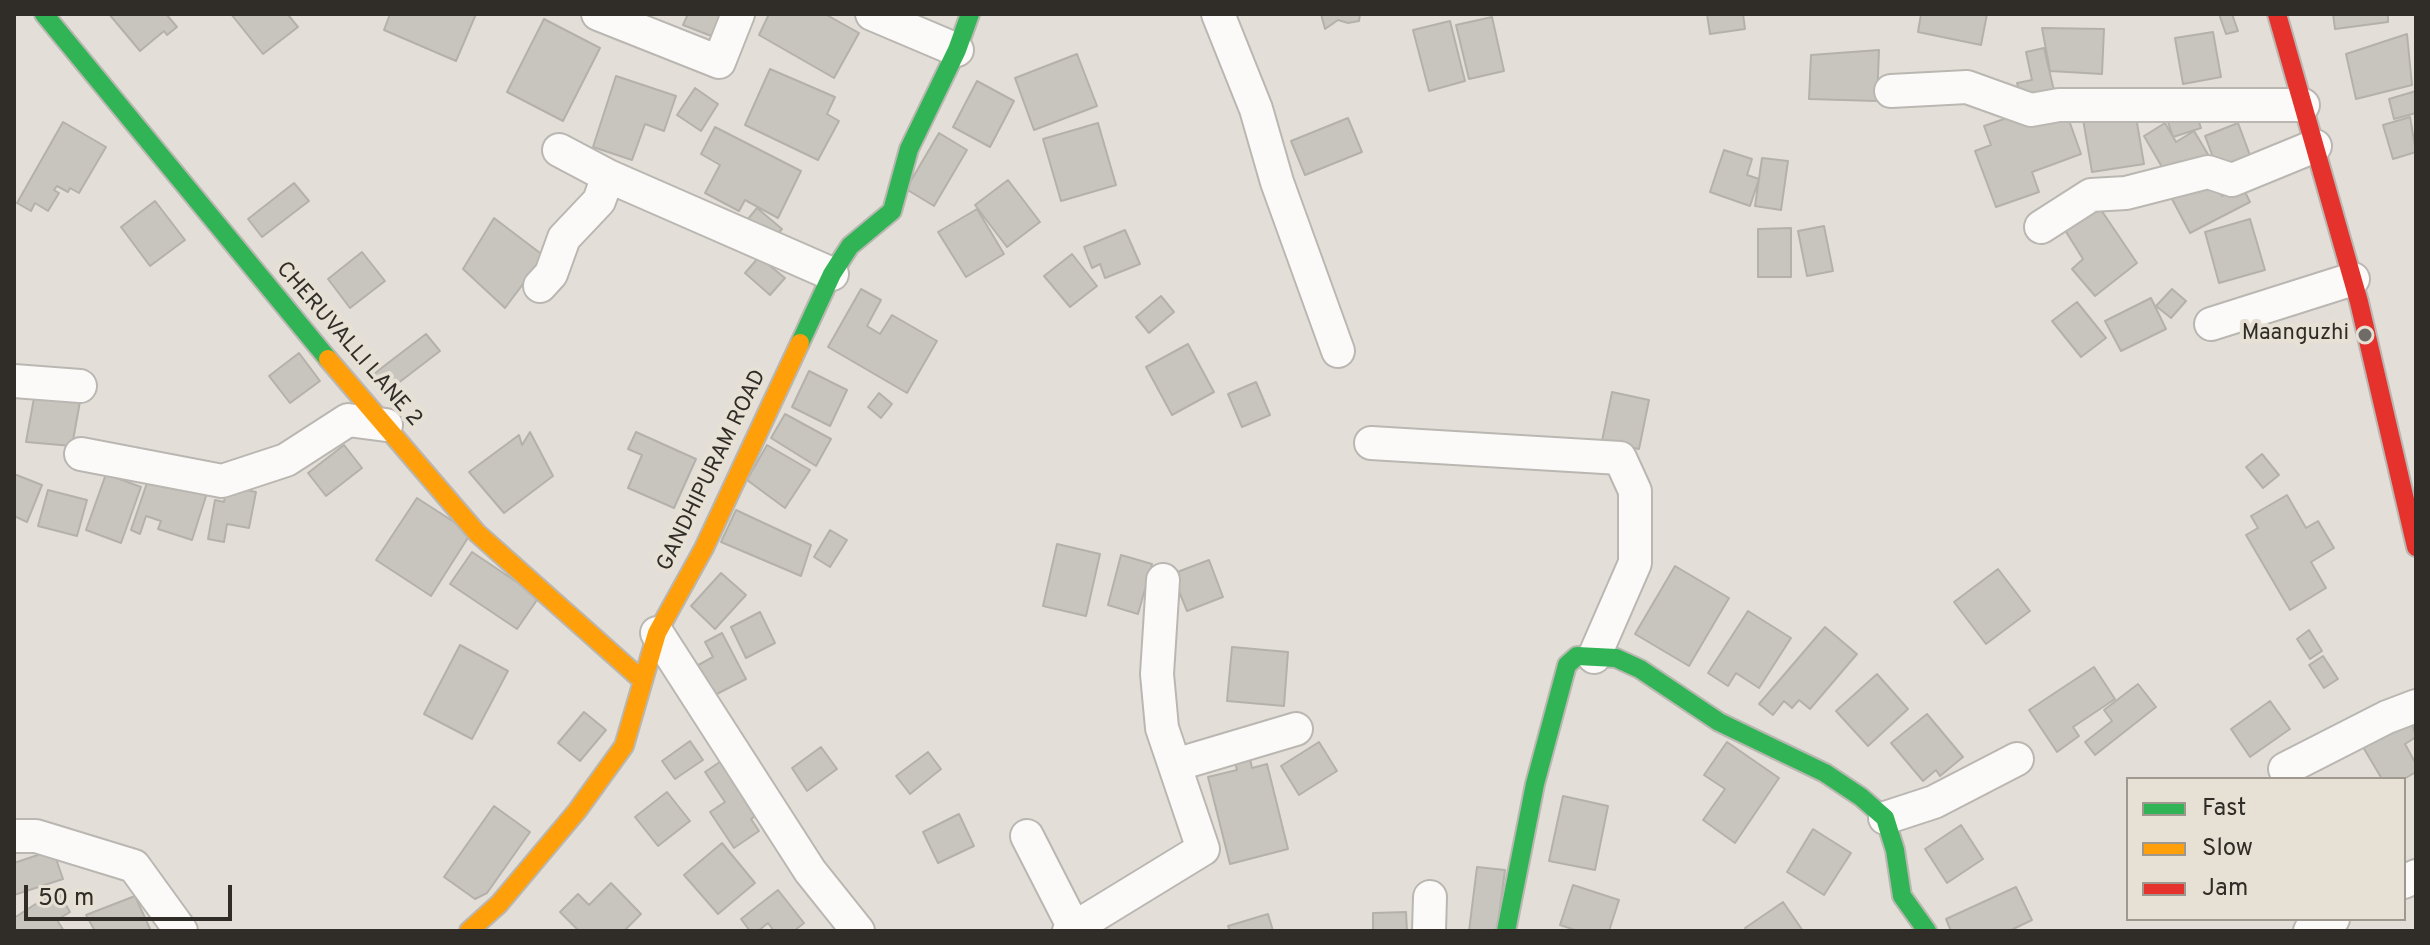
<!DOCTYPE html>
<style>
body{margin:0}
#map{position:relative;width:2430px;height:945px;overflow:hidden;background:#e3dfd8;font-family:Overpass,sans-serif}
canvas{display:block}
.frame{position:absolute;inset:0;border:16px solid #302d28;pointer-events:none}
.legend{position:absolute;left:2126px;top:777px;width:280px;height:144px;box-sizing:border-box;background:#e7e0d4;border:2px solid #9e988f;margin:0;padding:10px 14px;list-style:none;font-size:24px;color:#302d28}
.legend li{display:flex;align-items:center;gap:16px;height:40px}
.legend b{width:40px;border:2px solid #9e988f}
.scale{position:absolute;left:24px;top:885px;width:208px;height:36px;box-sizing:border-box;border:4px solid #302d28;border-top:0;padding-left:10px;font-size:24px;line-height:28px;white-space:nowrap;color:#302d28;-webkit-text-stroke:6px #e7e0d4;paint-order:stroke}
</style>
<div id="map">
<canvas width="2430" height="945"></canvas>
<div class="frame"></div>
<ul class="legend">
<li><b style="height:10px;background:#30b455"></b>Fast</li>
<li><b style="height:10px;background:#ff9f0a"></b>Slow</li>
<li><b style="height:10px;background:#e5322d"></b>Jam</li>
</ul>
<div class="scale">50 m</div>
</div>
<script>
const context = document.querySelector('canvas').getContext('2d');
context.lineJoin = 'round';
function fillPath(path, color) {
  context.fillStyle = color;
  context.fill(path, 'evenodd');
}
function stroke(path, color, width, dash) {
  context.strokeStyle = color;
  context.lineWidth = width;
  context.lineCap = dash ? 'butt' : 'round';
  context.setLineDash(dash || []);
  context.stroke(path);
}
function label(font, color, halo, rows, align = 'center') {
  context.font = font + ' Overpass,sans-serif';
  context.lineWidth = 8;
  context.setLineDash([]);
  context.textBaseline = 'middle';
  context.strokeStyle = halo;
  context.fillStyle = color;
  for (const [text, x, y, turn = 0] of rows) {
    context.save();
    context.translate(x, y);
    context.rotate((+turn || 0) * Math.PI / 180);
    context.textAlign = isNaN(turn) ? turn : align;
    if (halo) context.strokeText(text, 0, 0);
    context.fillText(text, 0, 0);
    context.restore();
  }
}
const building = new Path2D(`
 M109 14H166L177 27 167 35 164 31 140 51Z
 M231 14H291L289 16 298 27 263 54Z
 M390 14H476L456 61 384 30Z
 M688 14H723L714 37 683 25Z
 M769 14H825L859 33 834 78 759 35Z
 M1321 14H1360L1359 21 1348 23 1338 20 1325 29Z
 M1707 14H1743L1745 29 1710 34Z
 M1921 14H1987L1981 45 1918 32Z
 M2219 14H2232L2238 31 2226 34Z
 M2333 14H2388V22L2335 29Z
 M1492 17 1504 71 1469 79 1456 25Z
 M544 19 600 48 563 121 507 92Z
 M1450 21 1465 81 1429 91 1413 30Z
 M2042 28 2104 29 2102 74 2050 71Z
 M2213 32 2221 77 2183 84 2175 38Z
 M2407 34 2412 85 2356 99 2346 54Z
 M2044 48 2055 95 2022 102 2017 83 2032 80 2026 52Z
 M1879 50 1877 101 1809 99 1811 55Z
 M1077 54 1097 106 1034 130 1015 78Z
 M770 69 835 97 827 114 839 121 818 160 745 125Z
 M616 76 676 96 664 131 645 124 632 160 593 147Z
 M977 81 1014 101 990 147 953 127Z
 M695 88 718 104 701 131 677 115Z
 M2416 91V113L2394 119 2389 99Z
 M2065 109 2081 154 2032 172 2039 192 1996 207 1975 151 1991 145 1984 126 2024 112Z
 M2195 110 2201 128 2173 137 2167 119Z
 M2135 111 2144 164 2092 172 2083 119Z
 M2410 117 2416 152 2393 159 2383 125Z
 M1348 118 1362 152 1305 175 1291 141Z
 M63 122 106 147 79 193 70 188 68 192 57 186 54 190 59 193 48 211 35 203 31 211 17 203Z
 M1098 123 1116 185 1061 201 1043 139Z
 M2165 123 2176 142 2194 131 2209 156 2169 179 2144 136Z
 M2238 123 2251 158 2218 170 2205 136Z
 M715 127 801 171 778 218 745 200 739 211 705 193 720 165 701 154Z
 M939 133 967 150 934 206 906 189Z
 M1724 150 1752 159 1747 175 1759 179 1750 206 1710 192Z
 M1762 158 1788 161 1781 210 1755 206Z
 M2212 178 2222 196 2242 186 2250 202 2190 233 2172 199Z
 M1008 180 1040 222 1007 247 975 205Z
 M294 183 309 201 262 237 248 219Z
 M155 201 185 240 150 266 121 227Z
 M2095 201 2137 263 2095 296 2072 269 2083 259 2063 227Z
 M757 208 782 229 768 246 743 225Z
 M977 209 1004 254 966 277 938 232Z
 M494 218 544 256 505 308 463 269Z
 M2250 219 2265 270 2219 283 2205 232Z
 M1824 226 1833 271 1807 276 1798 231Z
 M1791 228V277H1758V229Z
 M1125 230 1140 264 1105 278 1100 264 1092 268 1084 247Z
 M362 252 385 281 350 308 328 279Z
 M1072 254 1097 286 1070 307 1044 276Z
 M759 257 785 278 770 295 745 273Z
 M861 289 881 300 867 326 880 334 892 315 937 341 907 393 828 347Z
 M2172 289 2186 301 2171 318 2156 306Z
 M1161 296 1174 312 1149 333 1136 317Z
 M2151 298 2166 329 2121 351 2105 321Z
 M2077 302 2106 338 2081 357 2052 321Z
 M426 334 440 351 384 394 371 376Z
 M1188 344 1214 392 1172 415 1146 367Z
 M299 353 320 381 290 403 269 376Z
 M809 371 847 390 830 426 792 407Z
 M1256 382 1270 415 1242 427 1228 394Z
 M36 387 81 396 72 446 26 442Z
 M1612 392 1649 400 1639 449 1602 441Z
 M879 393 892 404 881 418 868 407Z
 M785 414 831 439 816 466 771 438Z
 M530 432 553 476 504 513 469 472 519 435 522 445Z
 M636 432 696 459 674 508 628 488 642 455 628 449Z
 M344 445 362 468 326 496 308 473Z
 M767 445 810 470 785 508 747 480Z
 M2262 454 2279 475 2263 488 2246 467Z
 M14 474 42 485 27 522 14 516Z
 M106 474 141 487 121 543 86 530Z
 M150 474 207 493 192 540 158 529 161 521 146 516 140 534 131 530Z
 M227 486 256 492 249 528 227 524 224 542 208 539 215 500 224 502Z
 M48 490 87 500 77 536 38 526Z
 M2287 495 2306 528 2318 521 2334 548 2311 562 2326 588 2290 610 2246 535 2258 528 2251 516Z
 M417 498 471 533 431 596 376 560Z
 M736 510 811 545 801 576 721 542Z
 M830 530 847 540 830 567 814 557Z
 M1057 544 1100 554 1086 616 1043 606Z
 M472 552 539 597 517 629 450 584Z
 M1121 555 1152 564 1138 614 1108 605Z
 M1209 560 1223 597 1187 611 1172 574Z
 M1675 566 1729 598 1689 666 1635 634Z
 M1998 569 2030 611 1986 644 1954 602Z
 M721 573 746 595 715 629 691 606Z
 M1748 611 1791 638 1759 688 1736 673 1728 686 1708 673Z
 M760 612 775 643 746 658 731 627Z
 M1825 627 1857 654 1810 709 1799 700 1792 708 1784 701 1773 715 1759 704Z
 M2309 630 2322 651 2310 659 2297 639Z
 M722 633 746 679 707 699 691 669 713 657 705 642Z
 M460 645 508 671 472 739 424 714Z
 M1232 647 1288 652 1284 706 1227 701Z
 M2323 656 2338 679 2324 688 2309 665Z
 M2094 667 2115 699 2073 727 2079 736 2057 752 2029 710Z
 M1877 674 1908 709 1868 746 1836 711Z
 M2138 684 2156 707 2095 755 2085 742 2112 721 2104 710Z
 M2270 701 2290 729 2250 757 2231 729Z
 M584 712 606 730 580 761 558 743Z
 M1927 714 1963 757 1940 776 1936 770 1923 781 1891 743Z
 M2411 719 2416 737 2405 744 2416 764V772L2404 779H2382L2363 747Z
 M690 741 703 760 675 779 662 761Z
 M1319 742 1337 771 1299 795 1281 766Z
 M1727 742 1779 778 1735 843 1703 820 1725 789 1704 775Z
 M821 747 837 769 807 791 792 768Z
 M928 752 941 769 910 794 896 776Z
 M730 755 765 809 751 819 759 831 734 848 710 812 725 802 705 772Z
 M1250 759 1252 768 1267 764 1288 849 1230 864 1208 777 1237 770 1235 762Z
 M667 792 690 821 658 846 635 817Z
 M1563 796 1608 806 1595 870 1549 861Z
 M494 806 530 832 487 893 475 899 444 877Z
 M959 814 974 846 938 863 923 832Z
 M1961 825 1983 859 1947 883 1925 849Z
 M1813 829 1851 853 1824 895 1787 872Z
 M722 843 755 883 718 914 684 875Z
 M53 850 63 879 14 895V863Z
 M1477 867 1505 870 1497 931H1469Z
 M611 883 641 914 624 931H579L560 912 578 894 589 905Z
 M1573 885 1619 900 1609 931H1578L1560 925Z
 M2016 887 2032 920 2009 931H1951L1946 919Z
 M57 890 70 912 57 920 64 931H14V918Z
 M778 890 804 923 794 931H774L768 923 758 931H750L741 919Z
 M135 896 151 931H95L86 915Z
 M1783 902 1803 931H1747L1745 928Z
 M1406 912 1407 931H1373V913Z
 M1268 914 1273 931H1230L1228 926Z`);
const street = new Path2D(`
 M598 14 719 62 738 14
 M872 14 957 50
 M1218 14 1256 109 1277 182 1338 351
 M1891 91 1967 87 2031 110 2059 105H2303
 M559 150 608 176 832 274
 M2041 227 2091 195 2126 193 2208 172 2232 180 2315 146
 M540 286 551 274 564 238 599 201 608 176
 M2211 324 2353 279
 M14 381 80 386
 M1371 443 1620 458 1635 491V563L1594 657
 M81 454 222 481 286 460 348 420 386 425
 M657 633 810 871 858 931
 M1175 765 1296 729
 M2285 769 2387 717 2416 706
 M1885 818 1934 802 2017 759
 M14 836H36L134 866 181 931
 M1027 836 1074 928
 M2404 882 2416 876
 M1069 931 1203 849 1162 728 1157 674 1163 580
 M1429 931 1430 897
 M2310 931 2333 919`);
const fast = new Path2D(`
 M44 14 328 359
 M800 343 832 274 850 246 892 211 909 149 957 50 970 14
 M1506 931 1535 784 1567 665 1577 656 1616 658 1640 669 1719 722 1825 773 1861 797 1885 818 1895 850 1902 896 1927 931`);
const slow = new Path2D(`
 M328 359 477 533 643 681
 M469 931 499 904 577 811 624 746 657 633 704 548 800 343`);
const jam = new Path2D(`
 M2277 14 2359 302 2416 547`);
const markers = [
 [2365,335,8,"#6f6b66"]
];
const poiNames = [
 ["Maanguzhi",2349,335]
];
const streetNames = [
 ["CHERUVALLI LANE 2",348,345,49],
 ["GANDHIPURAM ROAD",713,471,-64]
];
fillPath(building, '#c8c5bf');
stroke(building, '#b4b1ab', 2);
stroke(street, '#bab7b2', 36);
stroke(fast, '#bab7b2', 22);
stroke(slow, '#bab7b2', 22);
stroke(jam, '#bab7b2', 22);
stroke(street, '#fbfaf9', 32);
stroke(fast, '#30b455', 18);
stroke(slow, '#ff9f0a', 18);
stroke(jam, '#e5322d', 18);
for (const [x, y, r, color] of markers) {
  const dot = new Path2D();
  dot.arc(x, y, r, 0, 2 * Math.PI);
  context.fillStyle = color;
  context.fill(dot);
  stroke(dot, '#e7e0d4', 3);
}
label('22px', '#302d28', '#e7e0d4', poiNames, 'right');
label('22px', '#302d28', '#e7e0d4', streetNames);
</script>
